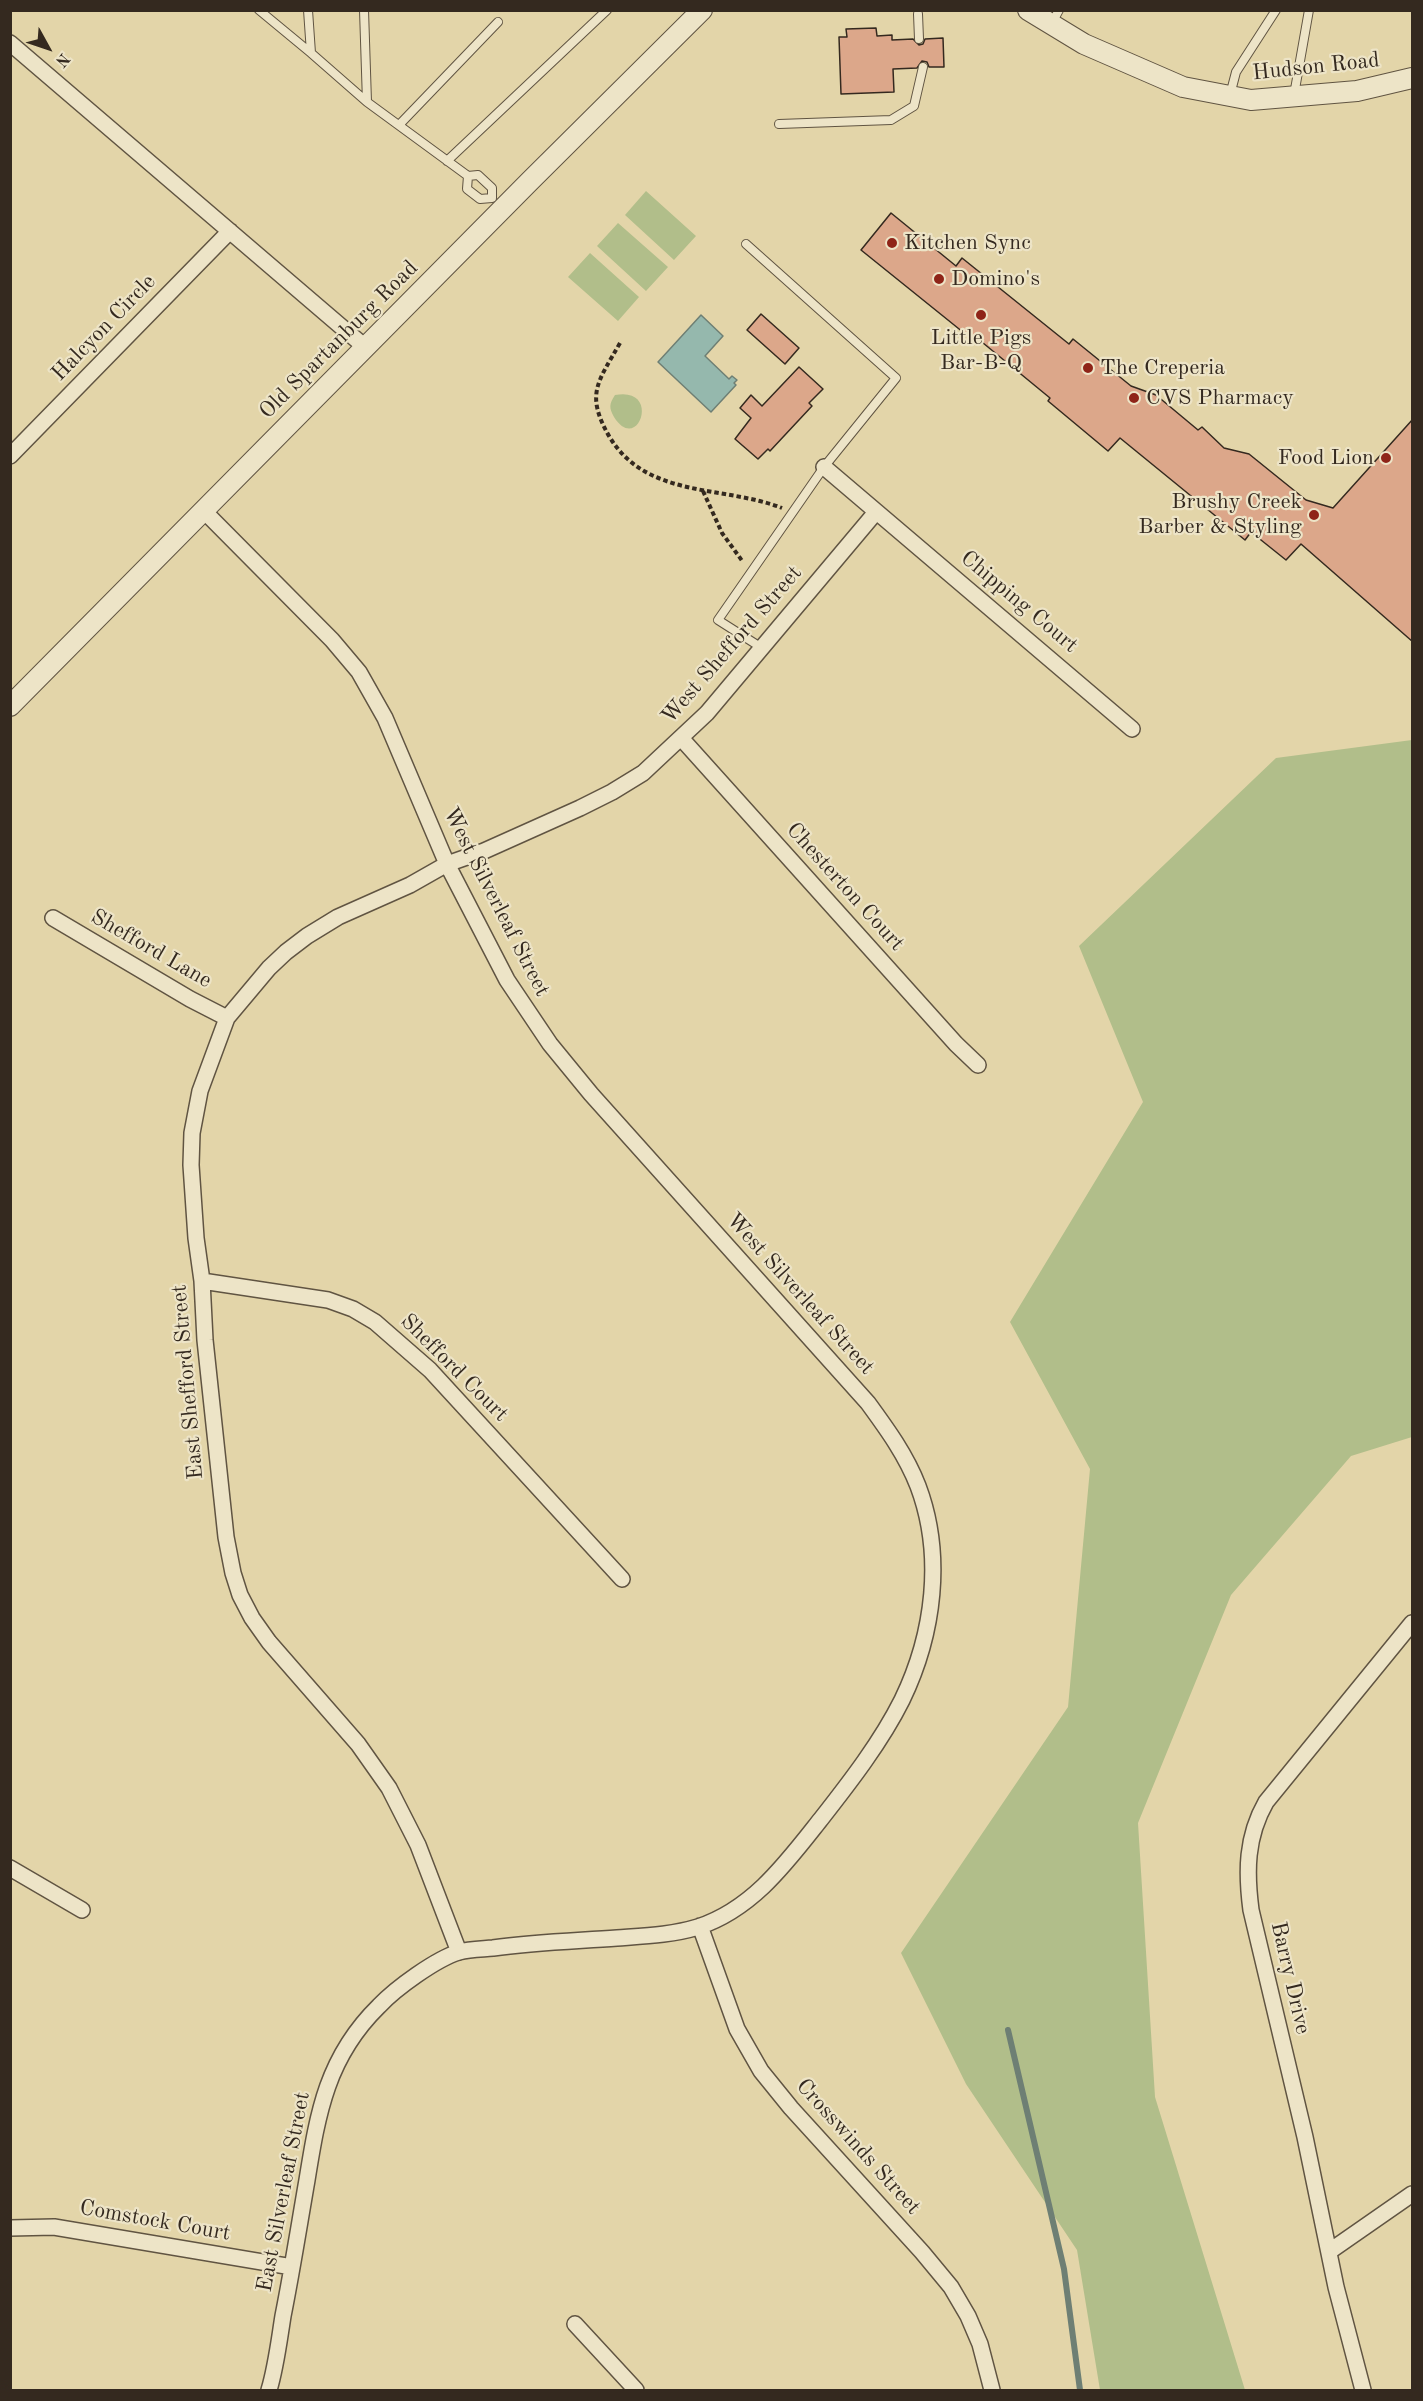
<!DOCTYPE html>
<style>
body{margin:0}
#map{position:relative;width:1423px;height:2401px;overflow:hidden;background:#e3d5a9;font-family:"Old Standard TT",serif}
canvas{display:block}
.frame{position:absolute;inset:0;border:12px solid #34291f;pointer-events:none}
.north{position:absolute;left:18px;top:18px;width:60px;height:60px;-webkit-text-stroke:4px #ede4c7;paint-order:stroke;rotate:130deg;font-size:16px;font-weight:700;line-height:24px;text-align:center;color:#34291f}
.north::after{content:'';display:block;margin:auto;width:21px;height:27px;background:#34291f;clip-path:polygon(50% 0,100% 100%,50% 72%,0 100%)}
</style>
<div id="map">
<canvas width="1423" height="2401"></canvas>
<div class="frame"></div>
<div class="north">N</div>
</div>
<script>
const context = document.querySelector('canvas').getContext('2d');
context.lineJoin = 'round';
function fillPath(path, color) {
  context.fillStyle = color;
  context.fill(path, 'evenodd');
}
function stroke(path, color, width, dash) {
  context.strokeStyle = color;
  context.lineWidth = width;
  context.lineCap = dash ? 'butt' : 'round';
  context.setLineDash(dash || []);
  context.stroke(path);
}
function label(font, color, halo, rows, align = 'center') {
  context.font = font + ' "Old Standard TT",serif';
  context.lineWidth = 4.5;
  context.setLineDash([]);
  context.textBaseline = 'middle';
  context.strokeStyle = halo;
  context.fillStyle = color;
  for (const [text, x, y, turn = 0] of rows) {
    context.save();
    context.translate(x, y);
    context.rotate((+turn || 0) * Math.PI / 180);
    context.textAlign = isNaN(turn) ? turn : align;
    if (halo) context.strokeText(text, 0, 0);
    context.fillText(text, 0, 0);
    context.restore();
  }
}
const green = new Path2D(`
 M646 191 696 236 674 260 625 215Z
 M618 223 668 267 646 291 597 246Z
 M590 253 639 297 618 321 568 277Z
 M615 395C662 386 638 455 614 417 609 408 609 404 615 395Z
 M1412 740V1437L1351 1456 1231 1595 1138 1823 1155 2097 1245 2390H1100L1077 2250 966 2084 901 1953 1068 1707 1090 1469 1010 1322 1143 1102 1079 946 1276 758Z`);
const water = new Path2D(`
 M701 315 723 336 705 356 729 379 732 376 737 380 734 383 736 385 711 412 658 362Z`);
const stream = new Path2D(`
 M1008 2030 1064 2269 1080 2390`);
const building = new Path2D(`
 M876 28 877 36 892 35V40L913 39 919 45 923 44 925 39 943 38 944 67H929L927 62 922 61 917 68 893 69 894 92 841 94 839 37H847L846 29Z
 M891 213 956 266 962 258 1069 344 1073 339 1131 386 1156 395 1198 430 1202 427 1224 448 1249 454 1306 500 1333 508 1413 419V642L1301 544 1286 560 1251 532 1245 540 1120 438 1108 451 1048 401 1050 398 977 338 974 341 861 250Z
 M761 314 799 348 785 364 747 330Z
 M799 367 823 389 809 403 812 406 770 451 768 449 758 459 735 439 751 418 740 408 751 395 762 406Z`);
const path = new Path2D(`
 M620 343C598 382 585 394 609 436 646 499 723 485 782 508
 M703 491 722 533 743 562`);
const service = new Path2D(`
 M259 10 311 53
 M308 10 311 53 367 102
 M364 10 367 102 468 176 478 175 492 188V198L480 199 467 189 468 176
 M918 14 919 39
 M1052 23 1059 10
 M1230 95 1236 72 1276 10
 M1294 95 1309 10
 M779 124 891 120 914 106 923 67
 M399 125 498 22
 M447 161 607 10
 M746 244 896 378 824 467 718 620 762 648`);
const minor = new Path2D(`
 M10 43 365 347
 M10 456 230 231
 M824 467 1132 729
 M204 511 332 640 359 672 385 718 447 864 507 980 550 1044 591 1094 868 1403C887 1429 906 1455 918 1486 944 1555 934 1634 902 1700 881 1742 850 1782 821 1819 787 1862 753 1909 698 1927 672 1935 644 1936 617 1938 575 1941 534 1942 493 1948 482 1949 469 1949 459 1952 436 1959 396 1988 379 2006 327 2057 318 2112 307 2180 299 2226 292 2271 283 2316 279 2341 276 2367 269 2390
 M681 738 956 1044 978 1065
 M53 918 190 999 227 1018
 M202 1281 328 1300 353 1309 375 1322 430 1370 622 1579
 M10 1868 82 1910
 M700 1926 737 2029 761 2071 791 2108 922 2252 951 2287 968 2316 980 2344 992 2390
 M459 1952 418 1845 389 1788 358 1744 269 1642 252 1618 240 1595 233 1573 226 1537 205 1340 202 1281 196 1238 191 1165 192 1133 200 1091 227 1018 269 968 286 952 307 936 338 917 410 885 447 864 484 851 580 808 612 792 643 773 707 713 876 512
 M10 2228 54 2227 292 2267
 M1330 2251 1412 2194
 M575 2324 636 2390
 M1363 2390 1336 2287 1305 2137 1251 1910C1246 1872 1246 1837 1266 1802L1412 1623`);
const tertiary = new Path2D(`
 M1028 10 1084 44 1183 87 1251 100 1357 91 1412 78
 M10 706 530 181 702 10`);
const markers = [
 [892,243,6,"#8f2418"],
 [939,279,6,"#8f2418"],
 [981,315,6,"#8f2418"],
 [1088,368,6,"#8f2418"],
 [1134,398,6,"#8f2418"],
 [1386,458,6,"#8f2418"],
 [1314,515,6,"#8f2418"]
];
const streetNames = [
 ["Hudson Road",1316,67,-6],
 ["Halcyon Circle",104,328,-46],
 ["Old Spartanburg Road",339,340,-45],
 ["Chipping Court",1019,602,40],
 ["West Shefford Street",732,645,-49],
 ["Chesterton Court",845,887,48],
 ["West Silverleaf Street",496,902,63],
 ["Shefford Lane",151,949,30],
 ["West Silverleaf Street",800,1294,48],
 ["Shefford Court",454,1368,45],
 ["East Shefford Street",188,1382,-95],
 ["Barry Drive",1290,1978,77],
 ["Crosswinds Street",858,2147,48],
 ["East Silverleaf Street",284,2192,-79],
 ["Comstock Court",155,2221,10]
];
const poiNames = [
 ["Kitchen Sync",904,243],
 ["Domino's",951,279],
 ["Little Pigs",981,338,"center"],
 ["Bar-B-Q",981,363,"center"],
 ["The Creperia",1100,368],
 ["CVS Pharmacy",1146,398],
 ["Food Lion",1374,458,"right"],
 ["Brushy Creek",1302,502,"right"],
 ["Barber & Styling",1302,527,"right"]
];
fillPath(green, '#b1be8a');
fillPath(water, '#95b8ad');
stroke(water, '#6e7f74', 1.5);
stroke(stream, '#6e7f74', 6);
fillPath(building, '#dca78a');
stroke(building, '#34291f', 1.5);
stroke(service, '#605442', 10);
stroke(minor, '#605442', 18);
stroke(tertiary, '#605442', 22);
stroke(path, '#34291f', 4, [4.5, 3]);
stroke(service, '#ede4c7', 8);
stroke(minor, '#ede4c7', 15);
stroke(tertiary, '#ede4c7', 20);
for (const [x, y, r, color] of markers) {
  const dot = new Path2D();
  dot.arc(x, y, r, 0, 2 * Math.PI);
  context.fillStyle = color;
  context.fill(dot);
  stroke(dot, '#ede4c7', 2);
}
label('22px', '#34291f', '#ede4c7', streetNames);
label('22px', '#34291f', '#ede4c7', poiNames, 'left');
</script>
